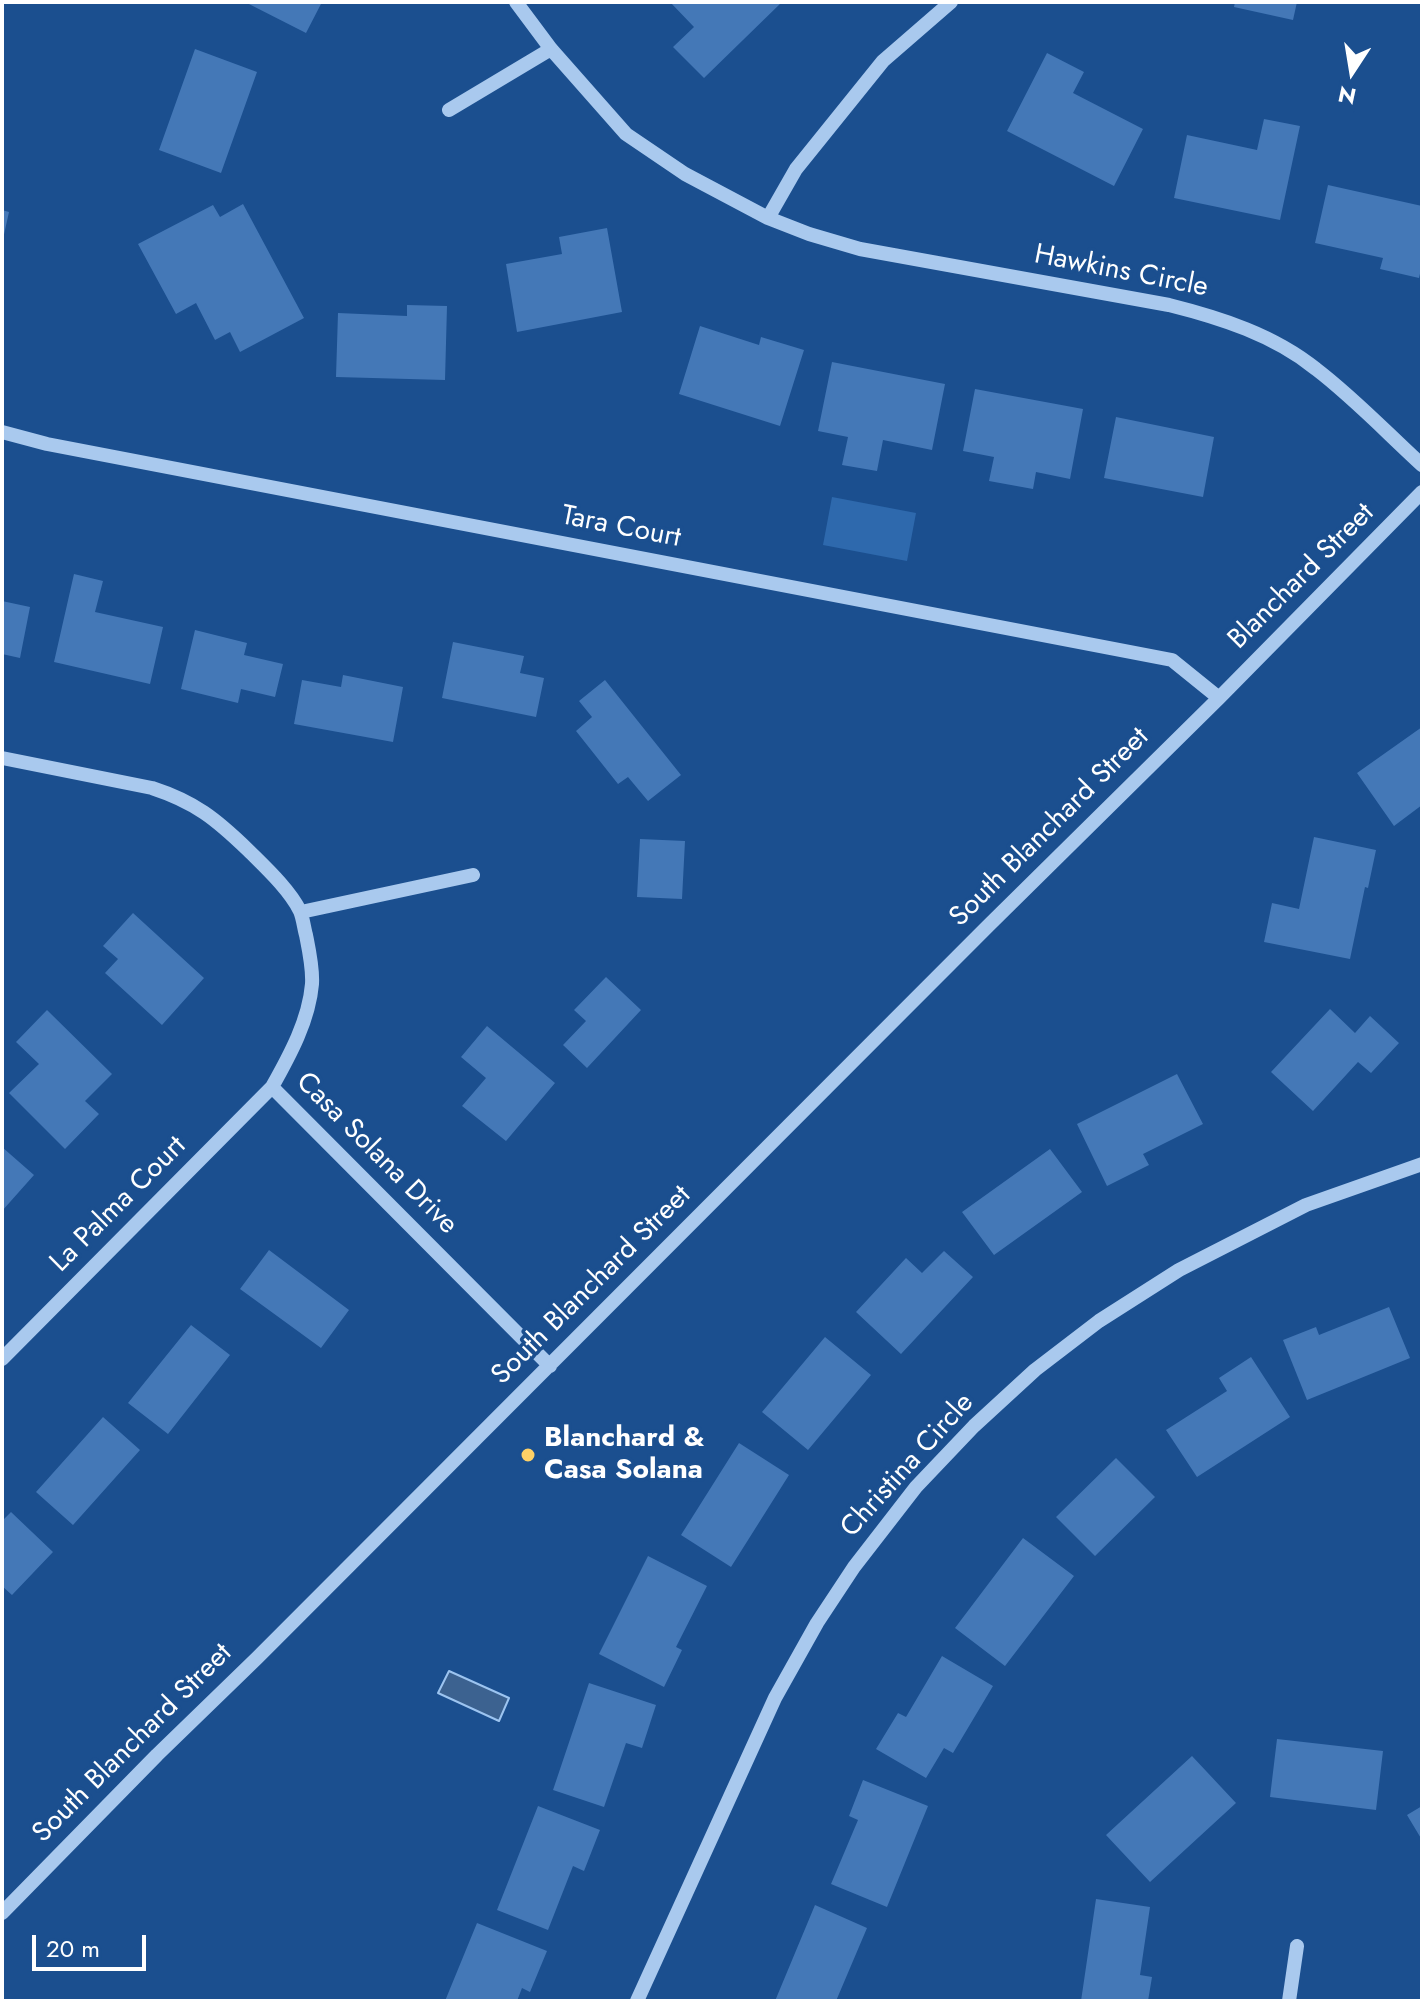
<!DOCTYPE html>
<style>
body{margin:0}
#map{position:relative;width:1424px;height:2003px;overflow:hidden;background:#1b4f8f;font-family:Jost,sans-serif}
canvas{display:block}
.frame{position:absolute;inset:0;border:4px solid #fff;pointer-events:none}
.north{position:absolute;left:1312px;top:32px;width:80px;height:80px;-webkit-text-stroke:6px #1b4f8f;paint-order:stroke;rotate:192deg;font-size:22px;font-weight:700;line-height:32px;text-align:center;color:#fff}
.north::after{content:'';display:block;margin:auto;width:28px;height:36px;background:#fff;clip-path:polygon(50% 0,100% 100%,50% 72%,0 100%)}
.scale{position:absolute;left:32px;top:1935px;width:114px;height:36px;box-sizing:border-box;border:4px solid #fff;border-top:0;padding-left:10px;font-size:24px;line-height:28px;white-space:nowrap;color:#fff;-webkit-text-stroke:6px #1b4f8f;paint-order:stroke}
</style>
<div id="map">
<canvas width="1424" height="2003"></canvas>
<div class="frame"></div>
<div class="north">N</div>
<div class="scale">20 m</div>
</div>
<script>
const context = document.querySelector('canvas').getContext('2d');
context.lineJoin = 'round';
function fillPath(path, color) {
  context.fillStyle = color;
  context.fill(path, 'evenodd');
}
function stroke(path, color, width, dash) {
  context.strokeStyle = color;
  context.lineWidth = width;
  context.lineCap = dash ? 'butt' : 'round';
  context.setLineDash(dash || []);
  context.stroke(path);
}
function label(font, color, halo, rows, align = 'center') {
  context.font = font + ' Jost,sans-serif';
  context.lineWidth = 7;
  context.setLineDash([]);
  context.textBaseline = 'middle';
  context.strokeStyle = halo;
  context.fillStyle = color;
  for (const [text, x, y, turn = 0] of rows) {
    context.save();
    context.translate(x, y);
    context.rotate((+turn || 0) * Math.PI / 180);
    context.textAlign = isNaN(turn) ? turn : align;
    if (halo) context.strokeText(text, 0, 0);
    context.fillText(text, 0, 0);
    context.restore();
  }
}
const green = new Path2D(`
 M832 497 916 513 907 561 823 545Z`);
const water = new Path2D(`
 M449 1671 509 1698 499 1721 438 1693Z`);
const building = new Path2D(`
 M245 2H322L306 33Z
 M670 2H782L704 78 673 47 694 27Z
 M1235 2H1297L1293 20 1234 7Z
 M195 49 257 72 221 173 159 150Z
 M1047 53 1084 72 1073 93 1143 129 1114 186 1007 131Z
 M1264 119 1300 126 1280 220 1174 198 1187 135 1257 150Z
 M1328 185 1422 206V265L1419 278 1380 269 1383 258 1315 243Z
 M243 204 304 318 240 352 230 332 215 340 196 303 176 314 138 244 213 205 220 217Z
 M2 210 9 212 3 239 2 238Z
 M607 228 622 312 517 332 506 264 562 254 559 237Z
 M407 305 447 306 445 380 336 377 338 313 407 316Z
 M700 326 759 345 761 337 804 350 780 426 679 394Z
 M832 362 945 384 932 450 883 440 877 471 842 465 848 437 818 431Z
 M975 389 1083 409 1070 479 1036 472 1033 489 989 481 994 457 963 451Z
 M1116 417 1214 437 1203 497 1104 478Z
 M74 574 103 581 95 612 163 627 150 684 54 662Z
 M2 601 30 607 20 658 2 654Z
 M195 630 247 643 244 655 283 664 275 697 241 689 238 703 181 689Z
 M453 642 524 656 520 673 544 678 536 717 442 698Z
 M343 675 403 687 393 742 294 724 302 680 341 687Z
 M605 680 681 775 648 801 628 777 618 784 576 731 592 717 579 701Z
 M1422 727V805L1394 826 1357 773Z
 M1314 837 1376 850 1368 888 1365 887 1350 959 1264 942 1272 903 1299 909Z
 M640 839 685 841 682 899 637 897Z
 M133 913 204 978 162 1025 105 973 118 959 103 946Z
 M606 977 641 1010 587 1068 563 1045 586 1021 574 1010Z
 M1330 1009 1355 1033 1370 1016 1399 1043 1371 1073 1358 1062 1313 1111 1271 1072Z
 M47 1010 112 1074 85 1101 99 1114 65 1149 9 1093 39 1064 16 1042Z
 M487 1026 555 1083 506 1141 462 1106 486 1078 461 1057Z
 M1177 1074 1203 1124 1143 1154 1149 1165 1107 1186 1077 1124Z
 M2 1147 34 1175 2 1211Z
 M1050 1149 1082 1192 994 1255 962 1212Z
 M269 1250 349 1310 321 1348 240 1289Z
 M944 1251 973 1277 901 1354 856 1312 906 1258 922 1273Z
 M1389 1307 1410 1358 1307 1400 1283 1340 1316 1327 1319 1335Z
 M191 1325 230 1355 168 1434 128 1403Z
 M825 1337 871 1375 808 1450 762 1412Z
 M1251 1357 1290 1417 1197 1477 1166 1430 1227 1391 1219 1378Z
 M103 1417 140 1450 73 1525 36 1492Z
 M739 1443 789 1475 731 1567 681 1535Z
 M1116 1458 1155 1497 1095 1556 1056 1517Z
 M11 1512 53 1552 12 1595 2 1586V1521Z
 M1023 1538 1074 1576 1005 1666 955 1628Z
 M648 1556 707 1586 676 1647 682 1650 664 1687 599 1654Z
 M942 1656 993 1686 953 1753 944 1748 926 1778 876 1749 898 1713 906 1717Z
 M589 1683 656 1705 642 1748 626 1743 604 1807 553 1790Z
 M1277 1739 1383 1751 1376 1810 1270 1797Z
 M1192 1756 1236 1803 1150 1882 1106 1835Z
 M863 1780 928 1806 887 1907 831 1884 858 1820 849 1816Z
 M538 1806 600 1830 584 1871 573 1866 548 1930 497 1910Z
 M1422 1806V1840L1407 1815Z
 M1096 1899 1150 1907 1140 1975 1152 1977 1148 2001H1081Z
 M815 1905 867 1928 836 2001H775Z
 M477 1923 547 1951 530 1992 522 1988 517 2001H445Z`);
const minor = new Path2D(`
 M516 2 551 49 626 134 685 174 768 218 809 234 860 249 1169 305C1221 318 1274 335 1316 369 1354 398 1387 433 1422 465
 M449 110 551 49
 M768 218 796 169 883 61 951 2
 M2 432 47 444 1172 660 1219 698
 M2 758 152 788C195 802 216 819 248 850 265 867 289 889 300 911 303 918 304 928 306 935 309 950 313 968 312 984 309 1020 290 1055 272 1087L2 1359
 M301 912 473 875
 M272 1087 550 1366
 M2 1913 157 1755 257 1658 988 926 1219 698 1422 492
 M637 2001 775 1698 817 1623 854 1567 916 1487 974 1426 1035 1370 1099 1321 1179 1270 1306 1205 1422 1164
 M1289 2001 1297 1946`);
const markers = [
 [528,1455,8,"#ffd166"]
];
const streetNames = [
 ["Hawkins Circle",1121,272,11],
 ["Tara Court",621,528,11],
 ["Blanchard Street",1302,577,-45],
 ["South Blanchard Street",1050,828,-45],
 ["Casa Solana Drive",376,1154,45],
 ["La Palma Court",119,1205,-45],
 ["South Blanchard Street",592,1286,-45],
 ["Christina Circle",908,1466,-48],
 ["South Blanchard Street",133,1744,-45]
];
const poiNames = [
 ["Blanchard &",544,1439],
 ["Casa Solana",544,1471]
];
fillPath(green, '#2e69ad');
fillPath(water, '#3c6290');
stroke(water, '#9cc4f0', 2);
fillPath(building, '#4478b7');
stroke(minor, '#a9c9ee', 14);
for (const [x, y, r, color] of markers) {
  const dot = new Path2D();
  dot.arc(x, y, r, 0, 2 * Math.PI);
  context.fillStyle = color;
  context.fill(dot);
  stroke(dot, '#1b4f8f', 3);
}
label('28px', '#fff', '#1b4f8f', streetNames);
label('bold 28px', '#fff', '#1b4f8f', poiNames, 'left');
</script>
